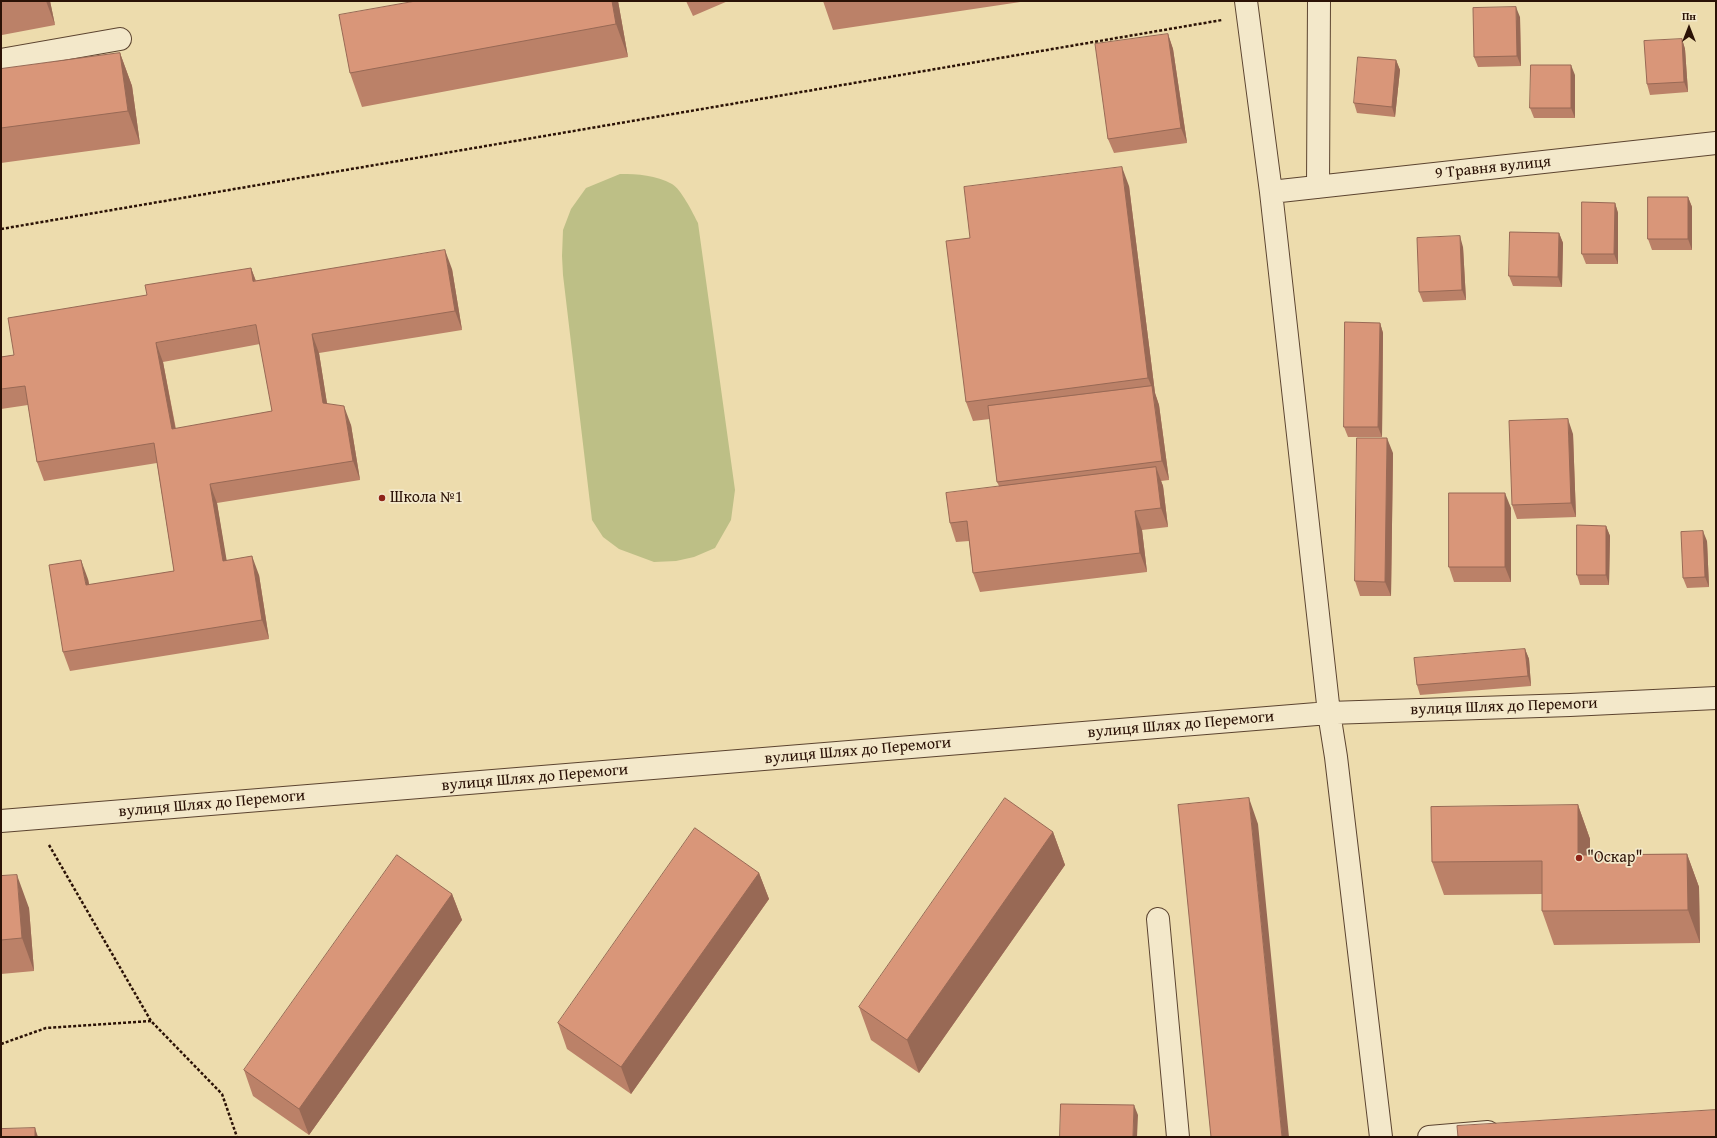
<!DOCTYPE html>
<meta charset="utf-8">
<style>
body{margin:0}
#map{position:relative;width:1717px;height:1138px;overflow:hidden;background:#eddcad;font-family:"Gentium Book Plus",serif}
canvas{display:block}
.frame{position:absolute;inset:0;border:2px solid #2b1206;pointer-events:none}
.north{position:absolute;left:1669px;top:8px;width:40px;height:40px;-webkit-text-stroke:3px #f3e8ca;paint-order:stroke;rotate:0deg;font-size:11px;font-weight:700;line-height:16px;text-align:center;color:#2b1206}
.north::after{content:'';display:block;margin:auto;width:14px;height:18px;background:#2b1206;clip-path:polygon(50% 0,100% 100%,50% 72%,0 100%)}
</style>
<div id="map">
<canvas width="1717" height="1138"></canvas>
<div class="frame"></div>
<div class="north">Пн</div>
</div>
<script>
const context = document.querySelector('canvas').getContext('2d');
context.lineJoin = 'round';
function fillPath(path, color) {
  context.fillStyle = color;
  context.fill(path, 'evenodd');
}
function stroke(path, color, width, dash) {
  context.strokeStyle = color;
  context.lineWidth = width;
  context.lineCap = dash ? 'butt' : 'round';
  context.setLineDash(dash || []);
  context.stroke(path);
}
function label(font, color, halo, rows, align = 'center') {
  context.font = font + ' "Gentium Book Plus",serif';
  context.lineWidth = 3.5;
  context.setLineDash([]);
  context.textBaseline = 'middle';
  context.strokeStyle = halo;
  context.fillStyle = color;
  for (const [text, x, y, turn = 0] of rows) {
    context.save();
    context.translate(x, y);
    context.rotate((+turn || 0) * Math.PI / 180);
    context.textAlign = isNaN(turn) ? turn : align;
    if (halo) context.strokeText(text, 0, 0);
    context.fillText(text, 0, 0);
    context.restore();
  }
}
const green = new Path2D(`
 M620 174C638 174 656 175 672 184 681 189 693 213 698 223L735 490 731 520 715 548 694 557 676 561 654 562 619 549 603 537 592 520 563 275 562 256 563 230 571 209 586 188Z`);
const path = new Path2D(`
 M1 229 1222 20
 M49 845 151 1021 222 1094 237 1137
 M1 1044 46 1028 151 1021`);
const minor = new Path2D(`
 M1246 1 1271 192 1329 713 1336 757 1381 1137
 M1 60 120 39
 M1318 187 1319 1
 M1271 192 1716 143
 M1 821 1329 713 1570 705 1716 698
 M1158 919 1178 1137
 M1429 1137 1488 1132`);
const wall = new Path2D(`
 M1 1H50L55 25 2 35 1 31Z
 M416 1H618L628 57 362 107 350 73Z
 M686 1H728L693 16Z
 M823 1H1027L833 30Z
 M1520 17 1521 66 1478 67 1474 57Z
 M1168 34 1173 49 1187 143 1114 153 1108 139Z
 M1682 39 1685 49 1688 92 1650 95 1647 84Z
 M120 53 132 86 140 144 1 163V69Z
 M1396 60 1400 70 1395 117 1357 113 1354 103Z
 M1575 75V118H1534L1530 108Z
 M1129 186 1155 393 1159 405 1169 480 1161 481 1163 486 1168 527 1142 530 1147 572 980 592 973 573 969 541 956 542 950 523 999 486 997 482 990 419 973 421 966 402 970 238Z
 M1688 197 1692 207V250H1652L1648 239Z
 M1615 203 1618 213V264H1586L1582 254Z
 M1559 233 1563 243 1562 287 1513 286 1509 276Z
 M1463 247 1466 300 1423 302 1419 292Z
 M251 268 256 281 452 269 462 330 319 353 327 404 351 425 360 480 217 503 226 560 259 575 269 639 70 671 63 652 88 579 89 585 174 571 157 463 44 481 37 462 28 405 1 409V357L14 355 147 295ZM260 344 272 411 176 429 163 362Z
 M1380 323 1383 333 1382 437H1348L1344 427Z
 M1573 434 1576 517 1517 519 1512 505Z
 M1393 453 1391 596H1360L1355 581Z
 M1511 508V582H1454L1449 567Z
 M1606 526 1610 536 1609 585H1580L1577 575Z
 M1707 541 1709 587 1687 588 1683 578Z
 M1525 649 1529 659 1531 686 1420 695 1417 685Z
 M1578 805 1590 839V854H1687L1699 887 1700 943 1554 945 1542 911V894L1444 895 1432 862Z
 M1053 832 1065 865 919 1073 871 1040 859 1007Z
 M759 873 769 899 631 1094 567 1049 558 1023Z
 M1 876 29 908 34 971 1 974Z
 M452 894 462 920 309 1135 253 1096 244 1070Z`);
const shadedWall = new Path2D(`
 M46 1H50L55 25Z
 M612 1H618L628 57 616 24Z
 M1516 7 1520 17 1521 66 1517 56Z
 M1168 34 1173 49 1187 143 1181 128Z
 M1682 39 1685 49 1688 92 1684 82Z
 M120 53 132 86 140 144 128 111Z
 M1396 60 1400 70 1395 117 1392 107Z
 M1571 65 1575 75V118L1571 108Z
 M1122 167 1129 186 1155 393 1159 405 1169 480 1162 461 1153 390 1148 378Z
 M1688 197 1692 207V250L1688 239Z
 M1615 203 1618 213V264L1614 254Z
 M1559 233 1563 243 1562 287 1558 277Z
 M1460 236 1463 247 1466 300 1462 290Z
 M445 250 452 269 462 330 455 311Z
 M251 268 258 287 253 281Z
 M1380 323 1383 333 1382 437 1378 427Z
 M312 334 319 353 330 422 323 403Z
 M156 343 163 362 179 448 172 429Z
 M344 406 351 425 360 480 353 461Z
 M1568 419 1573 434 1576 517 1571 503Z
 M1387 438 1393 453 1391 596 1385 582Z
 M1156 467 1163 486 1168 527 1161 508Z
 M210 484 217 503 230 580 223 561Z
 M1505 493 1511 508V582L1505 567Z
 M1135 511 1142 530 1147 572 1140 553Z
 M1606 526 1610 536 1609 585 1606 575Z
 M1703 531 1707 541 1709 587 1705 577Z
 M252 556 259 575 269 639 262 620Z
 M81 560 88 579 93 604 86 585Z
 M1525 649 1529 659 1531 686 1528 676Z
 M1249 798 1258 824 1289 1137H1282Z
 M1578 805 1590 839V888L1578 855Z
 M1053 832 1065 865 919 1073 907 1040Z
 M1687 854 1699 887 1700 943 1688 910Z
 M759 873 769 899 631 1094 621 1067Z
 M17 875 29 908 34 971 22 938Z
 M452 894 462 920 309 1135 299 1109Z
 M1134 1105 1138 1115 1137 1137H1133Z
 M35 1128 38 1137H35Z`);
const building = new Path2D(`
 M416 1H612L616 24 350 73 339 15Z
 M1516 7 1517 56 1474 57 1473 8Z
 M1168 34 1181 128 1108 139 1095 44Z
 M1682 39 1684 82 1647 84 1644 41Z
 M120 53 128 111 1 128V69Z
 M1358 57 1396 60 1392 107 1354 103Z
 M1531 65H1571V108H1530Z
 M1122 167 1148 378 966 402 946 241 970 238 964 187Z
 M1648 197H1688V239H1648Z
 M1582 202 1615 203 1614 254H1582Z
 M1510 232 1559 233 1558 277 1509 276Z
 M1460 236 1462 290 1419 292 1417 238Z
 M445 250 455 311 312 334 323 403 344 406 353 461 210 484 223 561 252 556 262 620 63 652 49 565 81 560 86 585 174 571 154 443 37 462 25 386 1 389V357L14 355 8 318 147 295 145 285 251 268 253 281ZM256 325 272 411 172 429 156 343Z
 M1345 322 1380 323 1378 427H1344Z
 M1152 386 1162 461 997 482 988 406Z
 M1568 419 1571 503 1512 505 1509 421Z
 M1357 438H1387L1385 582 1355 581Z
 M1156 467 1161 508 1135 511 1140 553 973 573 967 521 950 523 946 493Z
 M1449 493H1505V567H1449Z
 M1577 525 1606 526V575H1577Z
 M1703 531 1705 577 1683 578 1681 532Z
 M1525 649 1528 676 1417 685 1414 658Z
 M1005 798 1053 832 907 1040 859 1007Z
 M1249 798 1282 1137H1211L1178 805Z
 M1578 805V855L1687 854 1688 910 1542 911V861L1432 862 1431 807Z
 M695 828 759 873 621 1067 558 1023Z
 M397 855 452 894 299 1109 244 1070Z
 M17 875 22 938 1 940V876Z
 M1061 1104 1134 1105 1133 1137H1060Z
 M1716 1110V1137H1458L1457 1126Z
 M35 1128V1137H1V1129Z`);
const markers = [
 [382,498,4,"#8f2418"],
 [1579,858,4,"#8f2418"]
];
const streetNames = [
 ["9 Травня вулиця",1493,168,-6],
 ["вулиця Шлях до Перемоги",1504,707,-2],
 ["вулиця Шлях до Перемоги",1181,725,-5],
 ["вулиця Шлях до Перемоги",858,751,-5],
 ["вулиця Шлях до Перемоги",535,778,-5],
 ["вулиця Шлях до Перемоги",212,804,-5]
];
const poiNames = [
 ["Школа №1",390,498],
 ["\"Оскар\"",1587,858]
];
fillPath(green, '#bdbf86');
stroke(minor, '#5c4430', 24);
stroke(path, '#2b1206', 2.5, [3, 2]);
stroke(minor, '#f3e8ca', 22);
fillPath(wall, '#bb8168');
fillPath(shadedWall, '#986955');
fillPath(building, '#d99679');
stroke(building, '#986955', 1);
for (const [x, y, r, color] of markers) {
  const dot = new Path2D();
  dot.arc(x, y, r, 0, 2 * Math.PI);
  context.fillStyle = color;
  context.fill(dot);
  stroke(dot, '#f3e8ca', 1.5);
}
label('16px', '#2b1206', '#f3e8ca', streetNames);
label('16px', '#2b1206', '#f3e8ca', poiNames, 'left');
</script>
